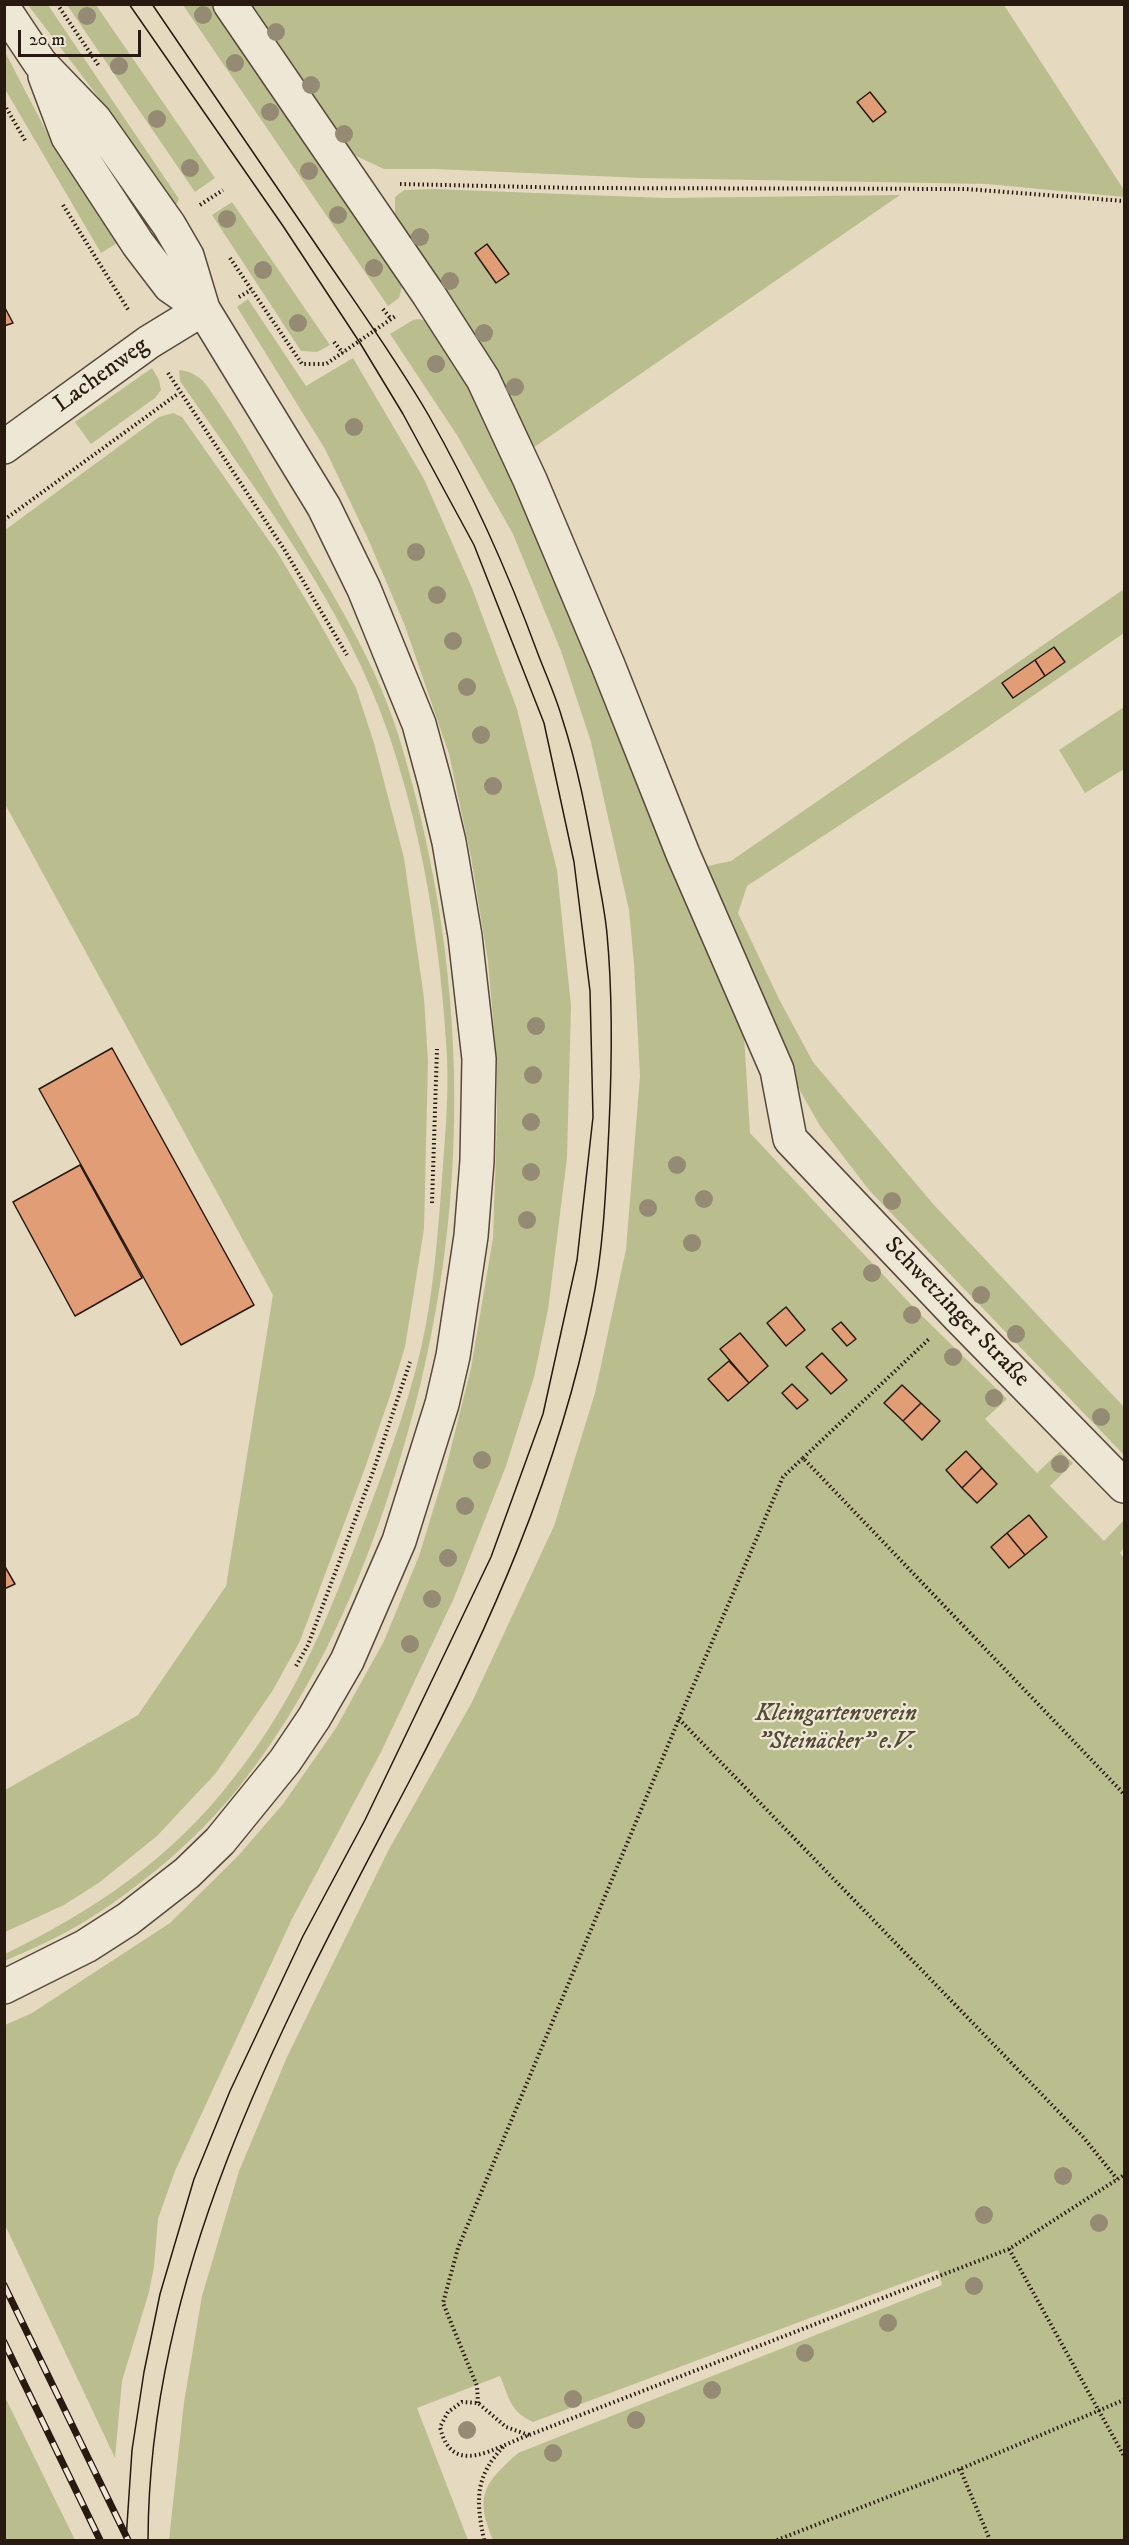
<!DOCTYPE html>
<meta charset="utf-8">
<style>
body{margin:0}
#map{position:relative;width:1129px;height:2545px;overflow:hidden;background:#e5dabf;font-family:"IM FELL DW Pica",serif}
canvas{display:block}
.frame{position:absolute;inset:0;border:6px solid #281911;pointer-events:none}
.scale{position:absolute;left:18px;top:30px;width:123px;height:27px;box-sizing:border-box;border:3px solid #281911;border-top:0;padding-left:8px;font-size:18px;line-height:21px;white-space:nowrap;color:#281911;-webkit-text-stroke:4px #eee7d5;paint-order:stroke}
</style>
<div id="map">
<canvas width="1129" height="2545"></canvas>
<div class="frame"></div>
<div class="scale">20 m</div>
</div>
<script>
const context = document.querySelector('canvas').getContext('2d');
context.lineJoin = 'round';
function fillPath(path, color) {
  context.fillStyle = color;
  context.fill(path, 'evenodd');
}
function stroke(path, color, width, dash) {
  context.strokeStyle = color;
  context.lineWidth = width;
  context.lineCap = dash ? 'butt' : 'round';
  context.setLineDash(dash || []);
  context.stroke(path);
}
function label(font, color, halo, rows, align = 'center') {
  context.font = font + ' "IM FELL DW Pica",serif';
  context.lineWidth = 4.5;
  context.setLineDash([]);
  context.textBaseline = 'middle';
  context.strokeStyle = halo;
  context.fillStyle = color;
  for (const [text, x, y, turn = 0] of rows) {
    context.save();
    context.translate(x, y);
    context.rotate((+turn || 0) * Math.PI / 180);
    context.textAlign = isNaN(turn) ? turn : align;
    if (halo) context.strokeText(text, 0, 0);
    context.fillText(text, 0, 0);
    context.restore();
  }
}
const green = new Path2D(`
 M28 5H48L179 199 175 207 115 119Z
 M67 5H96L215 178 195 192Z
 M183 5H211L403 283 399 298 388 306Z
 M249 5H1004L1124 190V197L987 184 642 178 435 169H384L354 155Z
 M4 50 55 148 117 243 101 253 5 89Z
 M434 189 665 198 900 195 533 448 511 398 395 215V197L404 190Z
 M232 202 330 345 317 352 301 351 212 215Z
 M248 299 306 386 353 358 424 479 472 588 517 709 557 870 571 1006 567 1158 548 1310 534 1377 506 1466 454 1598 381 1752 292 1919 175 2171 158 2219 154 2267 149 2292 122 2381 115 2458 5 2225V2025L32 2013 170 1923 238 1856 283 1804 336 1728 384 1641 419 1556 446 1468 471 1368 493 1238 497 1121V1065L488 961 471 857 449 754 405 626 369 541 325 449 237 307Z
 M419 319 429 322 472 392 508 463 744 1035 750 1133 919 1313 1007 1399 985 1419 1037 1473 1060 1451 1073 1463 1050 1486 1104 1541 1124 1520V1548L1120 1553 1124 1558V2540H493C474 2495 484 2484 518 2453L942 2285 938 2270 533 2422C510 2412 509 2397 500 2376L417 2408 468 2540H169L184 2402 202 2296 239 2171 287 2057 388 1851 472 1702 554 1526 595 1393 626 1249 640 1076 634 964 629 910 591 742 561 651 513 534 457 435 390 334 413 320Z
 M152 368 159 380 161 390 155 398 91 444 75 422Z
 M179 370C189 371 195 374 203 381 211 390 217 401 224 411 246 444 265 480 285 514 327 585 373 655 398 734 477 991 473 1249 386 1503 352 1604 306 1703 239 1787 197 1840 136 1891 79 1925 55 1939 29 1950 5 1961V1954C93 1911 171 1859 232 1780 292 1705 323 1630 357 1541 381 1477 407 1411 422 1344 433 1294 437 1243 441 1192 444 1148 449 1101 447 1057 441 949 424 840 390 738 346 606 258 494 180 381Z
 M173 413 182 417 277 552 318 620 356 688 374 743 404 858 424 998 428 1061 424 1229 405 1347 391 1393 365 1468 300 1641 273 1690 216 1773 157 1836 100 1882 64 1905 5 1932V1790L138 1715 226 1586 273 1295 5 804V530L159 417Z
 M1124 589V633L963 744 747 886 738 913 779 999 813 1062 934 1205 1124 1407V1455L869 1190 820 1126 798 1087 721 920 703 867 731 861Z
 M1124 707V769L1085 793 1059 750Z
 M4 2395 71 2532 75 2540H5Z`);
const building = new Path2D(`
 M870 92 886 112 873 122 857 102Z
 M487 244 509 274 496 283 475 253Z
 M4 306 13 323 4 326Z
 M1054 647 1065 662 1045 676 1035 660Z
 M1035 660 1045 676 1013 698 1002 683Z
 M112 1048 254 1305 181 1345 39 1089Z
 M80 1165 142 1278 75 1316 13 1202Z
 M786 1307 805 1330 786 1346 767 1323Z
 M841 1322 856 1339 847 1346 832 1329Z
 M740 1333 768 1366 749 1383 720 1349Z
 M822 1353 847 1380 831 1394 806 1367Z
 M729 1361 749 1383 728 1401 708 1379Z
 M792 1384 808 1400 797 1409 782 1393Z
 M902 1385 921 1403 903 1421 884 1403Z
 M921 1403 940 1421 922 1440 903 1421Z
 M966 1451 982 1468 962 1488 946 1470Z
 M982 1468 997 1484 977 1503 962 1488Z
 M1029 1515 1047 1537 1025 1555 1007 1533Z
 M1007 1533 1025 1555 1009 1568 991 1547Z
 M4 1565 15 1584 4 1589Z`);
const path = new Path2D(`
 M57 4 99 66
 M4 104 26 142
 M400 184 576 188 966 189 1124 201
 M63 205 129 311
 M200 205 223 190
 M230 258 302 364H326L397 315
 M239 297 251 290
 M383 309 391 319
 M334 342 343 353
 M168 373 284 549 347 655
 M4 520 179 393
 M432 1203 437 1049
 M803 1458 929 1339
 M296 1666 308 1645 374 1469 410 1362
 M679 1719 1084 2138 1117 2179
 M1009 2249 1124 2456
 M478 2403 477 2386 443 2303 458 2248 679 1719 783 1477 803 1458 1124 1794
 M529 2435 506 2427 478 2403 462 2402 448 2412 440 2427C452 2479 495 2447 529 2435L1009 2249 1124 2175
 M960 2469 990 2540
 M484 2540C476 2500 474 2477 505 2445
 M777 2540 960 2469 1124 2400`);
const minor = new Path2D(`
 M230 4 429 295 483 379 530 480 608 665 683 854 777 1070 790 1139 957 1315 1124 1486
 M4 9 40 63 95 120 169 225 187 256 203 309 324 507 364 589 419 724 435 783 449 842 465 936 479 1059 477 1161 471 1236 453 1356 442 1404 399 1541 347 1661 314 1718 285 1761 220 1841 187 1873 128 1919 86 1946 4 1987
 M45 76 68 137 138 244 170 286 203 309
 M4 447 149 342 203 309`);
const tram = new Path2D(`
 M126 2540 132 2450 144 2372 160 2294 194 2179 230 2091 303 1936 365 1820 491 1557 543 1414 577 1260 593 1117 590 991 574 862 544 723 474 545 403 414 360 343 283 226 129 4
 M148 2540C149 2265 285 2018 410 1780 488 1630 559 1472 592 1305 604 1247 606 1186 609 1127 612 1063 613 998 607 934 605 911 600 889 596 866 587 816 578 767 562 718 556 697 546 675 538 654 508 572 472 492 429 416 397 361 359 308 323 255 266 172 209 88 152 4`);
const rail = new Path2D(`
 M4 2285 128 2540
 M4 2342 100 2540`);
const trees = [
 [203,15],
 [87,16],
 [276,32],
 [235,63],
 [119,66],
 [311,85],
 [270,112],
 [157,119],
 [344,134],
 [190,168],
 [309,171],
 [338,215],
 [227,219],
 [420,237],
 [374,268],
 [263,270],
 [450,281],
 [298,323],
 [484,333],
 [436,364],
 [515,387],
 [354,427],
 [416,552],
 [437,595],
 [453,641],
 [467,687],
 [481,735],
 [493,786],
 [536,1026],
 [533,1075],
 [531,1122],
 [677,1165],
 [531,1172],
 [704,1199],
 [892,1201],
 [648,1208],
 [527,1220],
 [692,1243],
 [872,1273],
 [981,1295],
 [912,1315],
 [1016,1334],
 [953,1357],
 [994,1398],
 [1101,1417],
 [482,1460],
 [1060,1464],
 [465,1506],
 [448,1558],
 [432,1599],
 [410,1644],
 [1063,2176],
 [984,2215],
 [1099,2223],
 [974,2286],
 [888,2323],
 [805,2353],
 [712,2390],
 [573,2399],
 [636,2420],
 [467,2430],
 [553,2453]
];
const streetNames = [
 ["Lachenweg",102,376,-36],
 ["Schwetzinger Straße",956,1313,46]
];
const parkNames = [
 ["Kleingartenverein",836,1715],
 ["\"Steinäcker\" e.V.",836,1743]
];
fillPath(green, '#babe8e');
fillPath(building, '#e19e76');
stroke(building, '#281911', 1.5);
stroke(minor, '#57493c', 36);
stroke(path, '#281911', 4, [1.5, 3]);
stroke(minor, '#eee7d5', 33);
stroke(tram, '#281911', 1.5);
stroke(rail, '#281911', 7);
stroke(rail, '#eee7d5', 4.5, [14]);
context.fillStyle = '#958b74';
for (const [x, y] of trees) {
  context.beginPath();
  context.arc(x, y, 9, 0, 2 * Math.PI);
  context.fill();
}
label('24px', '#281911', '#eee7d5', streetNames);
label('italic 24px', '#544b36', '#eee7d5', parkNames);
</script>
